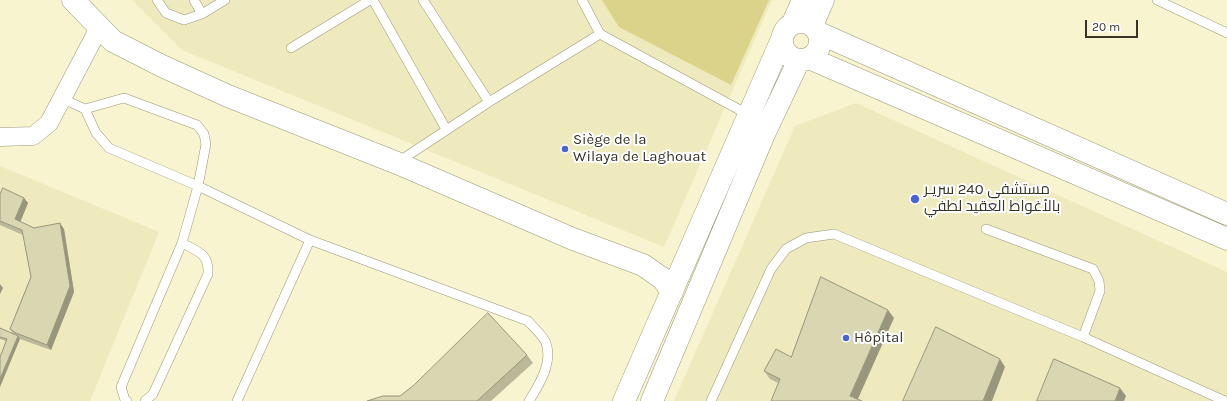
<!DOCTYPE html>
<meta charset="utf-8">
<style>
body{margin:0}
#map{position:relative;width:1227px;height:401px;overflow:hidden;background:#f7f4cf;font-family:Karla,sans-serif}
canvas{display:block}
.scale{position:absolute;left:1085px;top:20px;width:53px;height:18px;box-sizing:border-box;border:2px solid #363526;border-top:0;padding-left:5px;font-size:12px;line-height:14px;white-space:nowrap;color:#363526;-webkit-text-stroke:3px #fff;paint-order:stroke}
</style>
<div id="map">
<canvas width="1227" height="401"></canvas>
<div class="scale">20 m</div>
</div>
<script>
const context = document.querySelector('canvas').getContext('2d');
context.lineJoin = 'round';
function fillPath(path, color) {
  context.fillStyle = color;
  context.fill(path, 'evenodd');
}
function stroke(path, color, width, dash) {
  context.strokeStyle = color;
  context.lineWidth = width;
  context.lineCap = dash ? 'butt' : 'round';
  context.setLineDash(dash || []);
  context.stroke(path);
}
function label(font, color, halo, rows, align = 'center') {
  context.font = font + ' Karla,Cairo,sans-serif';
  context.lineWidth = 4;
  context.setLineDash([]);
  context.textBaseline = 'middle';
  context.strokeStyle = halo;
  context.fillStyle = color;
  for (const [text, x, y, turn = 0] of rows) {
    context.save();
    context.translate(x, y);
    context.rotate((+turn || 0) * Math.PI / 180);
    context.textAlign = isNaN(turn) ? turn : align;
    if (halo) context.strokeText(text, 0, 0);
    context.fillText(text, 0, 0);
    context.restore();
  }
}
const built = new Path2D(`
 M132 0H772L664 247 182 50Z
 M856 103 1227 272V401H674L795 126Z
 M0 166 159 232 90 401H0Z`);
const green = new Path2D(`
 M602 0H769L731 85 619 27Z`);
const service = new Path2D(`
 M157 0 166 13 184 20 202 14 225 0
 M194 0 202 14
 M373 0 446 129
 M423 0 489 102
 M582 0 600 34 749 115
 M1157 0 1227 33
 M291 48 370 0
 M61 98 85 109 96 133 109 148 198 186 310 240 528 321C533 327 543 335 546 343 553 363 539 385 529 401
 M85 109 124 98 197 125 204 134 206 144 198 186 182 243 121 387 125 400 127 401
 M398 162 489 102 600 34
 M986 229 1093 269 1099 281 1100 291 1083 337
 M145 401 153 394 208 274C209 253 198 252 182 243
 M237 401 310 240
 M711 401 771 269 786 249 806 238 834 234 1083 337 1225 401`);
const minor = new Path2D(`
 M0 137 33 136 49 123 99 28`);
const tertiary = new Path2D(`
 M73 0 113 41 162 66 228 96 397 163 573 239 643 265 663 279 672 292
 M782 41a19 19 0 1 1 38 0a19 19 0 1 1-38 0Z
 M793 23 803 0
 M812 25 823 0
 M819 33 1227 214
 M809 58 1227 239
 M624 401 782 39
 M652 401 764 134 799 60`);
const wall = new Path2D(`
 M0 195 24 198 28 203 20 222 34 228 64 229 74 292 51 350 20 339 6 341 0 339V328L13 334 10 329 31 277 23 235 0 225Z
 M894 318 778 383 770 379 764 371 791 357Z
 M527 355 533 363 491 401H367L400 396Z`);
const shadedWall = new Path2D(`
 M24 198 28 203 19 225 15 219Z
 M60 223 64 229 74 292 51 350 47 345Z
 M0 284 3 288 0 294Z
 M888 310 894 318 857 401 850 396Z
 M18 336 20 339 0 387V379Z
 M1000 359 1005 367 992 401H983Z
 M1120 388 1126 396 1124 401H1115Z`);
const building = new Path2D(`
 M3 188 24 198 15 219 34 228 60 223 70 286 47 345 16 333 10 329 31 277 22 230 0 221V195Z
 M821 277 888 310 850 396 862 401H771L780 379 764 371 776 349 791 357Z
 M488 313 527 355 477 401H367L383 396H400L414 385Z
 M936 327 1000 359 983 401H903Z
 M0 328 18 336 0 379V357L7 339 0 337Z
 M1054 359 1120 388 1115 401H1037Z`);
const markers = [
 [565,149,4,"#4664d7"],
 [915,199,5,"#4664d7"],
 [846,338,4,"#4664d7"]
];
const poiNames = [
 ["Siège de la",573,140],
 ["Wilaya de Laghouat",573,157],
 ["مستشفى 240 سريـر",924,190],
 ["بالأغواط العقيد لطفي",924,207],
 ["Hôpital",854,338]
];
fillPath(built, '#eeeabe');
fillPath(green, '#dad389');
stroke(service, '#9b9876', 10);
stroke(minor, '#9b9876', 19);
stroke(tertiary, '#9b9876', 23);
stroke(service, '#fff', 9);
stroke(minor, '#fff', 18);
stroke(tertiary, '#fff', 22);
fillPath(wall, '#bbb899');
fillPath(shadedWall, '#98967d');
fillPath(building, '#d9d6b2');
stroke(building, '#98967d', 1);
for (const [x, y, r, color] of markers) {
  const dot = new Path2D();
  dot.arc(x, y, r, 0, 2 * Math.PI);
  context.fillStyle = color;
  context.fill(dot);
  stroke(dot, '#fff', 1.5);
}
label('15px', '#363526', '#fff', poiNames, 'left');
</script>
